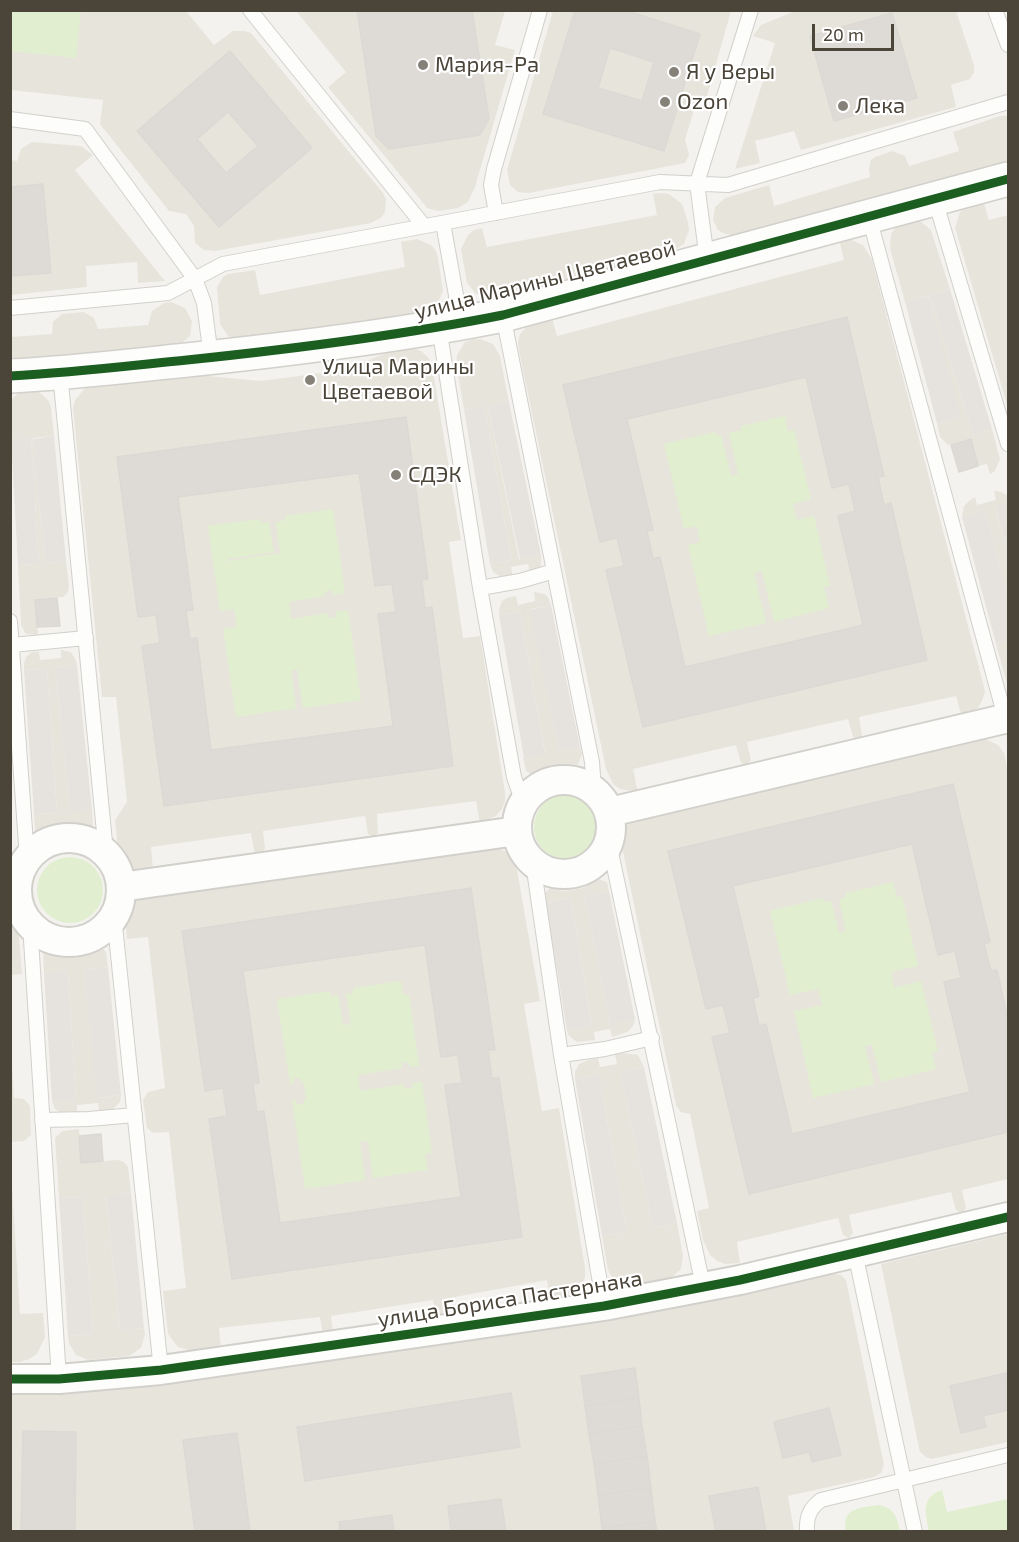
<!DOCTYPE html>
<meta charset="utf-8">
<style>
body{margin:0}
#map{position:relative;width:1019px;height:1542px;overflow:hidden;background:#f4f2ee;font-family:"Exo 2",sans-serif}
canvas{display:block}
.frame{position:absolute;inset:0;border:12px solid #4b4439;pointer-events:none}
.scale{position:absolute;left:812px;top:24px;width:82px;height:27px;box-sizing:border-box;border:3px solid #4b4439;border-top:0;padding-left:8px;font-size:18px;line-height:21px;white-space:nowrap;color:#4b4439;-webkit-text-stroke:4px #fff;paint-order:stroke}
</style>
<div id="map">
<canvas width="1019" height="1542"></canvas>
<div class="frame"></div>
<div class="scale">20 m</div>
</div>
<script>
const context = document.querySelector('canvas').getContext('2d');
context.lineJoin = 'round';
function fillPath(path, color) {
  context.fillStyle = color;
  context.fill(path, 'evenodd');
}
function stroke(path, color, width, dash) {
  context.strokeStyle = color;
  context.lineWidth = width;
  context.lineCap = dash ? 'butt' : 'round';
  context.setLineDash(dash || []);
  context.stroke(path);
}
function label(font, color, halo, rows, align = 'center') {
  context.font = font + ' "Exo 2",sans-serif';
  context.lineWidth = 4.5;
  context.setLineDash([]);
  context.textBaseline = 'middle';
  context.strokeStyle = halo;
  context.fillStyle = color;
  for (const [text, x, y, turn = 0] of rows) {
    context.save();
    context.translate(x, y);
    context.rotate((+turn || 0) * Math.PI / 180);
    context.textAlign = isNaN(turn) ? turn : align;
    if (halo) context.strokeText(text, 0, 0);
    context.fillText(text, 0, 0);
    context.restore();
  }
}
const residential = new Path2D(`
 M10 11H186L214 45 233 31H245L251 33 383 193 386 199 385 212 381 218 371 223 215 251 204 250 195 243 194 226 186 214 169 211 100 124 103 100 11 90Z
 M296 11H505L495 45 515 50 475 187 468 202 458 208 438 211 427 208 424 204 328 87 346 72Z
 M553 11H731L707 96 696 104 685 139 689 155 685 163 529 193 518 192 510 185 507 170Z
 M795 11H956L974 65V72L970 79 951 85 956 107 801 150 794 131 755 141 760 163 735 169 775 43 753 36 761 25Z
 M1000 116H1008V162L734 236 723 233 718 230 713 220 715 207 725 198 769 185 774 206 870 177 869 169 871 160 875 157 892 151 905 156 909 166 959 151 953 132Z
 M32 142 81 146 93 155 75 170 165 281 138 283 137 262 86 266 87 287 11 295 10 160 17 161 21 149Z
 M661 193 669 194 682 204 688 222 689 230 684 244 671 252 490 299 476 294 467 283 461 249 468 235 474 230 482 228 487 247 657 215 653 194Z
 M983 200 989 220 1008 215V408L955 228 960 212 966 206Z
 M913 219 920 221 931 230 950 289 930 295 973 435 992 429 1000 459 995 471 990 474 987 464 978 466 971 439 948 445 940 437 937 423 960 417 928 296 905 302 890 248 891 234 895 228 900 223Z
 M847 238 863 245 872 260 983 683 985 692 982 701 978 708 962 717 956 696 859 717 862 736 859 740 853 737 848 719 747 742 751 760 747 765 741 763 736 745 633 769 638 792 620 789 613 784 606 769 519 351 518 342 520 334 532 321 551 315 557 336 844 260 839 239Z
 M417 239 431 245 436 251 438 258 443 291 437 305 431 310 332 329 235 339 228 336 220 324 217 287 223 277 228 274 255 270 260 295 405 267 401 242Z
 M171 302 185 308 192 321 190 336 178 346 11 360V337L52 334 53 322 62 314 84 312 94 318 98 329 148 325 152 311 164 303Z
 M473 339H480L493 344 500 356 509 402 488 406 519 559 541 555V565L538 569 530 573 528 564 511 567 513 577H501L493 572 490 564 511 560 485 406 464 410 456 363 457 355 465 342Z
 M413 348 421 351 428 357 432 365 461 540 449 542 463 638 480 636 505 792V801L502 809 496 816 480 823 476 801 377 814 378 833 374 837 368 834 365 816 263 831 265 849 260 854 254 851 251 833 151 847 153 870 143 872 135 870 127 866 118 851 115 820 127 802 116 697H102L73 408 75 400 86 387 197 375 261 381 344 370 396 349Z
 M24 390 38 391 48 400 51 407 54 436 33 438 45 563 66 561 69 585 68 592 63 597 35 600 38 635 26 634 21 625 18 565 39 564 31 439 11 440 10 401 18 393Z
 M994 491 1001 492 1008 496V503L995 508 1008 552V598L985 511 962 517 964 506 969 501 975 497 977 505 996 500Z
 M534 592 545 594 548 597 551 605 531 609 559 751 580 747 582 754 578 765 566 764 547 768 533 775 526 771 523 758 545 753 520 612 499 615V610L502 601 507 598 516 596 518 605 535 601Z
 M1008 640V688L996 644Z
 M61 650 71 652 76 661 77 665 55 667 70 811 92 810 93 825 89 831 65 827 39 835 35 830 34 814 57 813 47 669 24 670V663L26 657 32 652H39L40 660 61 658Z
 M983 738 998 745 1004 753 1008 771V1179L962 1190 966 1208 962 1213 956 1210 951 1192 849 1215 853 1233 849 1238 843 1235 838 1218 737 1242 740 1263 725 1264 717 1261 710 1255 703 1240 697 1211 709 1208 690 1114 681 1112 676 1105 622 847 623 830 634 817Z
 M494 846 509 853 517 870 540 1001 524 1004 542 1111 559 1108 585 1268V1277L582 1285 577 1293 569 1298 550 1301 547 1280 444 1299 446 1316 436 1318 433 1300 331 1316 333 1333 323 1335 320 1317 219 1328 221 1349 195 1352 178 1347 168 1334 163 1291 186 1288 169 1132 153 1133 147 1128 143 1100 148 1092 165 1088 148 937 127 939 125 918 128 910 133 903 141 898Z
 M598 879 607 882 609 891 585 896 610 1023 635 1019 634 1024 629 1031 619 1035 612 1037 610 1029 594 1032 595 1040 577 1042 569 1036 567 1031 592 1026 571 898 546 902 545 893 550 888 564 891 583 888Z
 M11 913 18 926 22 974 11 975Z
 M94 946 101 947 106 952 108 967 84 970 98 1098 121 1095 120 1102 113 1109 99 1111 98 1103 77 1105V1113H61L55 1109 52 1101 76 1099 68 972 44 973 43 952 47 950 74 953Z
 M11 1049 14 1098 24 1099 30 1106 31 1135 24 1141 11 1142Z
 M623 1053 638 1055 644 1067 620 1072 653 1228 677 1223 683 1256 681 1269 670 1279 632 1287 617 1283 612 1277 608 1270 602 1236 627 1232 599 1075 575 1079V1072L579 1064 588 1060 598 1058 600 1067 617 1064 615 1054Z
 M79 1129 81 1163 118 1160 124 1162 128 1167 131 1193 106 1196 120 1330 144 1328 145 1334 141 1348 129 1356 88 1360 76 1355 69 1343 68 1336 93 1334 83 1197 59 1198 55 1138 62 1131Z
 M10 1154 20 1314 43 1313 45 1337 37 1354 29 1359 20 1362H10Z
 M1008 1234V1442L932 1459 926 1457 920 1452 919 1448 881 1264Z
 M833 1274 841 1275 846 1280 884 1465 881 1473 874 1477 788 1496 794 1531 11 1532V1385L142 1381Z`);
const green = new Path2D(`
 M10 11H81L76 58 11 51Z
 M785 416 788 431 794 430 811 499 793 504 797 520 814 516 830 586 824 587 829 608 774 622 762 571 754 573 766 623 709 636 688 545 700 542 697 526 684 529 664 444 715 432 717 436 721 435 731 476 738 474 729 433 742 430 741 426Z
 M333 509 345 593 334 595 332 590 325 592V596L289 602 291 619 328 613V618L336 617V612L348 610 361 700 303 708 297 669 291 671 296 708 236 717 223 629 237 627 234 609 220 611 208 526 260 519 261 523 269 522 274 552 228 559V561L280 553 276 522 285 520V516Z
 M534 827a33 33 0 1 1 66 0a33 33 0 1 1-66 0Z
 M37 890a33 33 0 1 1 66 0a33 33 0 1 1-66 0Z
 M893 882 897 897 902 896 918 966 891 972 894 988 921 981 938 1051 932 1053 936 1069 881 1082 872 1045 865 1046 874 1084 813 1098 794 1011 822 1005 818 989 790 995 770 911 823 898 824 902 831 901 839 933 846 931 839 899 846 897V893Z
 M401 981 403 995H409L419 1066 410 1067 409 1062 401 1063 402 1068 358 1075 360 1091 404 1084 405 1089 413 1088 412 1083 422 1082 432 1153 425 1154 428 1170 373 1178 368 1141 360 1142 365 1180 305 1189 292 1100H296V1105L304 1103V1099L306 1098 304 1083 302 1082 300 1078 293 1079V1084H290L277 999 330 991 331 996 338 995 343 1025 351 1024 346 994 353 993V988Z
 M942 1490 947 1512 1008 1499V1531H929C925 1513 921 1497 942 1490Z
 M878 1505C894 1507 897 1517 900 1531H846C841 1508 860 1508 878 1505Z`);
const parking = new Path2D(`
 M950 289 992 429 973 435 930 295Z
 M928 296 961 417 937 423 905 302Z
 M509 402 541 555 520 559 488 406Z
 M485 406 511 560 490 564 464 410Z
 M54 436 66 561 45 563 33 439Z
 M31 438 39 564 18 565 11 440Z
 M1008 503V552L995 507Z
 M985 510 1008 598V640L996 644 962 517Z
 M551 605 580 747 559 751 530 610Z
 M520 612 545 754 524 758 499 615Z
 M77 665 92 810 70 812 55 667Z
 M47 669 57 813 34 814 24 670Z
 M609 891 635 1019 610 1024 585 896Z
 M571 898 592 1027 567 1031 546 902Z
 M108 967 121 1095 97 1098 84 970Z
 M68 971 76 1100 52 1101 44 973Z
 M644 1067 677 1223 653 1228 620 1072Z
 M599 1075 627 1232 602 1236 575 1079Z
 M131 1193 144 1328 120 1330 106 1195Z
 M83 1197 93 1334 68 1336 59 1198Z`);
const building = new Path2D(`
 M357 10H472L489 119 480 135 389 149 376 136Z
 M575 10H624L700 34 664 151 543 114ZM610 48 654 62 642 101 598 88Z
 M892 13 917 98 834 121 810 36Z
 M230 51 312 148 219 227 137 131ZM228 112 258 146 226 173 197 139Z
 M43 184 51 273 10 276V187Z
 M847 317 884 476 878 477 884 505 891 503 927 660 643 727 606 570 624 566 617 538 600 542 563 385ZM806 377 832 488 849 484 855 511 838 516 863 625 685 667 660 557 653 559 647 531 653 530 627 419Z
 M406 417 428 579 422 580 425 608 432 607 453 766 164 806 142 646 160 643 156 615 138 617 117 457ZM359 473 375 586 392 584 396 612 378 614 393 726 211 750 197 638 190 639 186 611 193 610 178 497Z
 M971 439 978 466 959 472 951 445Z
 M57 598 60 626 37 627 35 600Z
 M953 784 990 942 984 944 991 971 997 970 1008 1020V1132L749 1194 712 1037 730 1033 723 1005 706 1009 668 851ZM912 844 938 955 955 951 961 978 944 982 970 1092 792 1134 766 1024 759 1026 753 998 759 996 733 886Z
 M471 888 495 1050H488L492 1078H499L522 1237 232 1279 209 1119 227 1116 223 1088 205 1091 182 931ZM425 945 441 1057 458 1055 462 1083 445 1085 461 1197 280 1223 264 1111 257 1112 253 1084 259 1083 243 971Z
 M101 1134 103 1161 81 1163 79 1136Z
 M635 1368 639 1398 585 1406 581 1376Z
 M1006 1373 1008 1385V1410L983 1416 986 1427 961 1433 950 1386Z
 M511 1393 520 1447 305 1481 297 1427Z
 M639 1398 642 1426 589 1434 585 1406Z
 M829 1408 841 1455 812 1462 809 1452 783 1458 774 1422Z
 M642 1426 647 1456 594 1464 589 1434Z
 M23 1431 76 1432 75 1532H21Z
 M237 1433 250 1532H195L183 1440Z
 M647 1456 651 1488 598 1495 594 1464Z
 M758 1487 766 1532H716L709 1496Z
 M651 1488 655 1521 602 1528 598 1495Z
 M501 1499 506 1532H451L448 1506Z
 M392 1515 394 1532H340L339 1522Z
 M655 1521 657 1532H603L602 1528Z`);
const service = new Path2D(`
 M250 10 424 226
 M995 10 1008 45
 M10 119 85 129 195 279 204 303 211 357
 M935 200 1008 444
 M496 213 491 185 494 169 540 10
 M869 217 1006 721
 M443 223 461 323
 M707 260 697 183 751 10
 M10 308 168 293 223 264 660 182 728 185 1008 102
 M503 315 592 762 594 789
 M439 327 480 588 514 777 523 803
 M60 373 106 853
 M480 588 520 581 554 571
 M10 621 27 858
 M12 645 86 638
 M609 843 703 1286
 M533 863 561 1055 604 1306
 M114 916 161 1370
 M30 924 59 1379
 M561 1055 605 1049 652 1038
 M42 1120 89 1119 135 1115
 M855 1253 915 1532
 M807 1532C806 1517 810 1508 821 1500L1008 1455`);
const minor = new Path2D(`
 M517 827a47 47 0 1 1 94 0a47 47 0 1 1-94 0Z
 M610 812 1008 718
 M17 890a52 52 0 1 1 104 0a52 52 0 1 1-104 0Z
 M121 887 517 831
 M10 1379H59L161 1370 604 1306 740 1280 1008 1217`);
const tertiary = new Path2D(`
 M10 376C70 373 128 366 187 360 293 349 398 336 503 315L1008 179`);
const cycleway = new Path2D(`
 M10 376C70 373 128 366 187 360 293 349 398 336 503 315L1008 179
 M10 1379H59L161 1370 604 1306 740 1280 1008 1217`);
const markers = [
 [423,65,6,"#868178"],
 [674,72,6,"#868178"],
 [665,102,6,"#868178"],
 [843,106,6,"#868178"],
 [310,380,6,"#868178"],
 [396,475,6,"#868178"]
];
const poiNames = [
 ["Мария-Ра",435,65],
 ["Я у Веры",686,72],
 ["Ozon",677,102],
 ["Лека",855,106],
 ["Улица Марины",322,367],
 ["Цветаевой",322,392],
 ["СДЭК",408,475]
];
const streetNames = [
 ["улица Марины Цветаевой",545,280,-14],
 ["улица Бориса Пастернака",510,1299,-9]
];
fillPath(residential, '#e7e4dc');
fillPath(green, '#e1eecf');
fillPath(parking, '#e6e3df');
fillPath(building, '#dedbd6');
stroke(building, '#dcd9d4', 1.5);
stroke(service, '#d2d0cb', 16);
stroke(minor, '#d2d0cb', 32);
stroke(tertiary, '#d2d0cb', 36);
stroke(service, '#fdfdfc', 14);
stroke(minor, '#fdfdfc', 28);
stroke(tertiary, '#fdfdfc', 33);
stroke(cycleway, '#1b5e20', 9);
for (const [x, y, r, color] of markers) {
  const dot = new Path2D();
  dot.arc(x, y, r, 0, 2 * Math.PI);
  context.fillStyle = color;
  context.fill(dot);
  stroke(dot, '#fff', 2);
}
label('22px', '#4b4439', '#fff', poiNames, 'left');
label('22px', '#4b4439', '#fff', streetNames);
</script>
